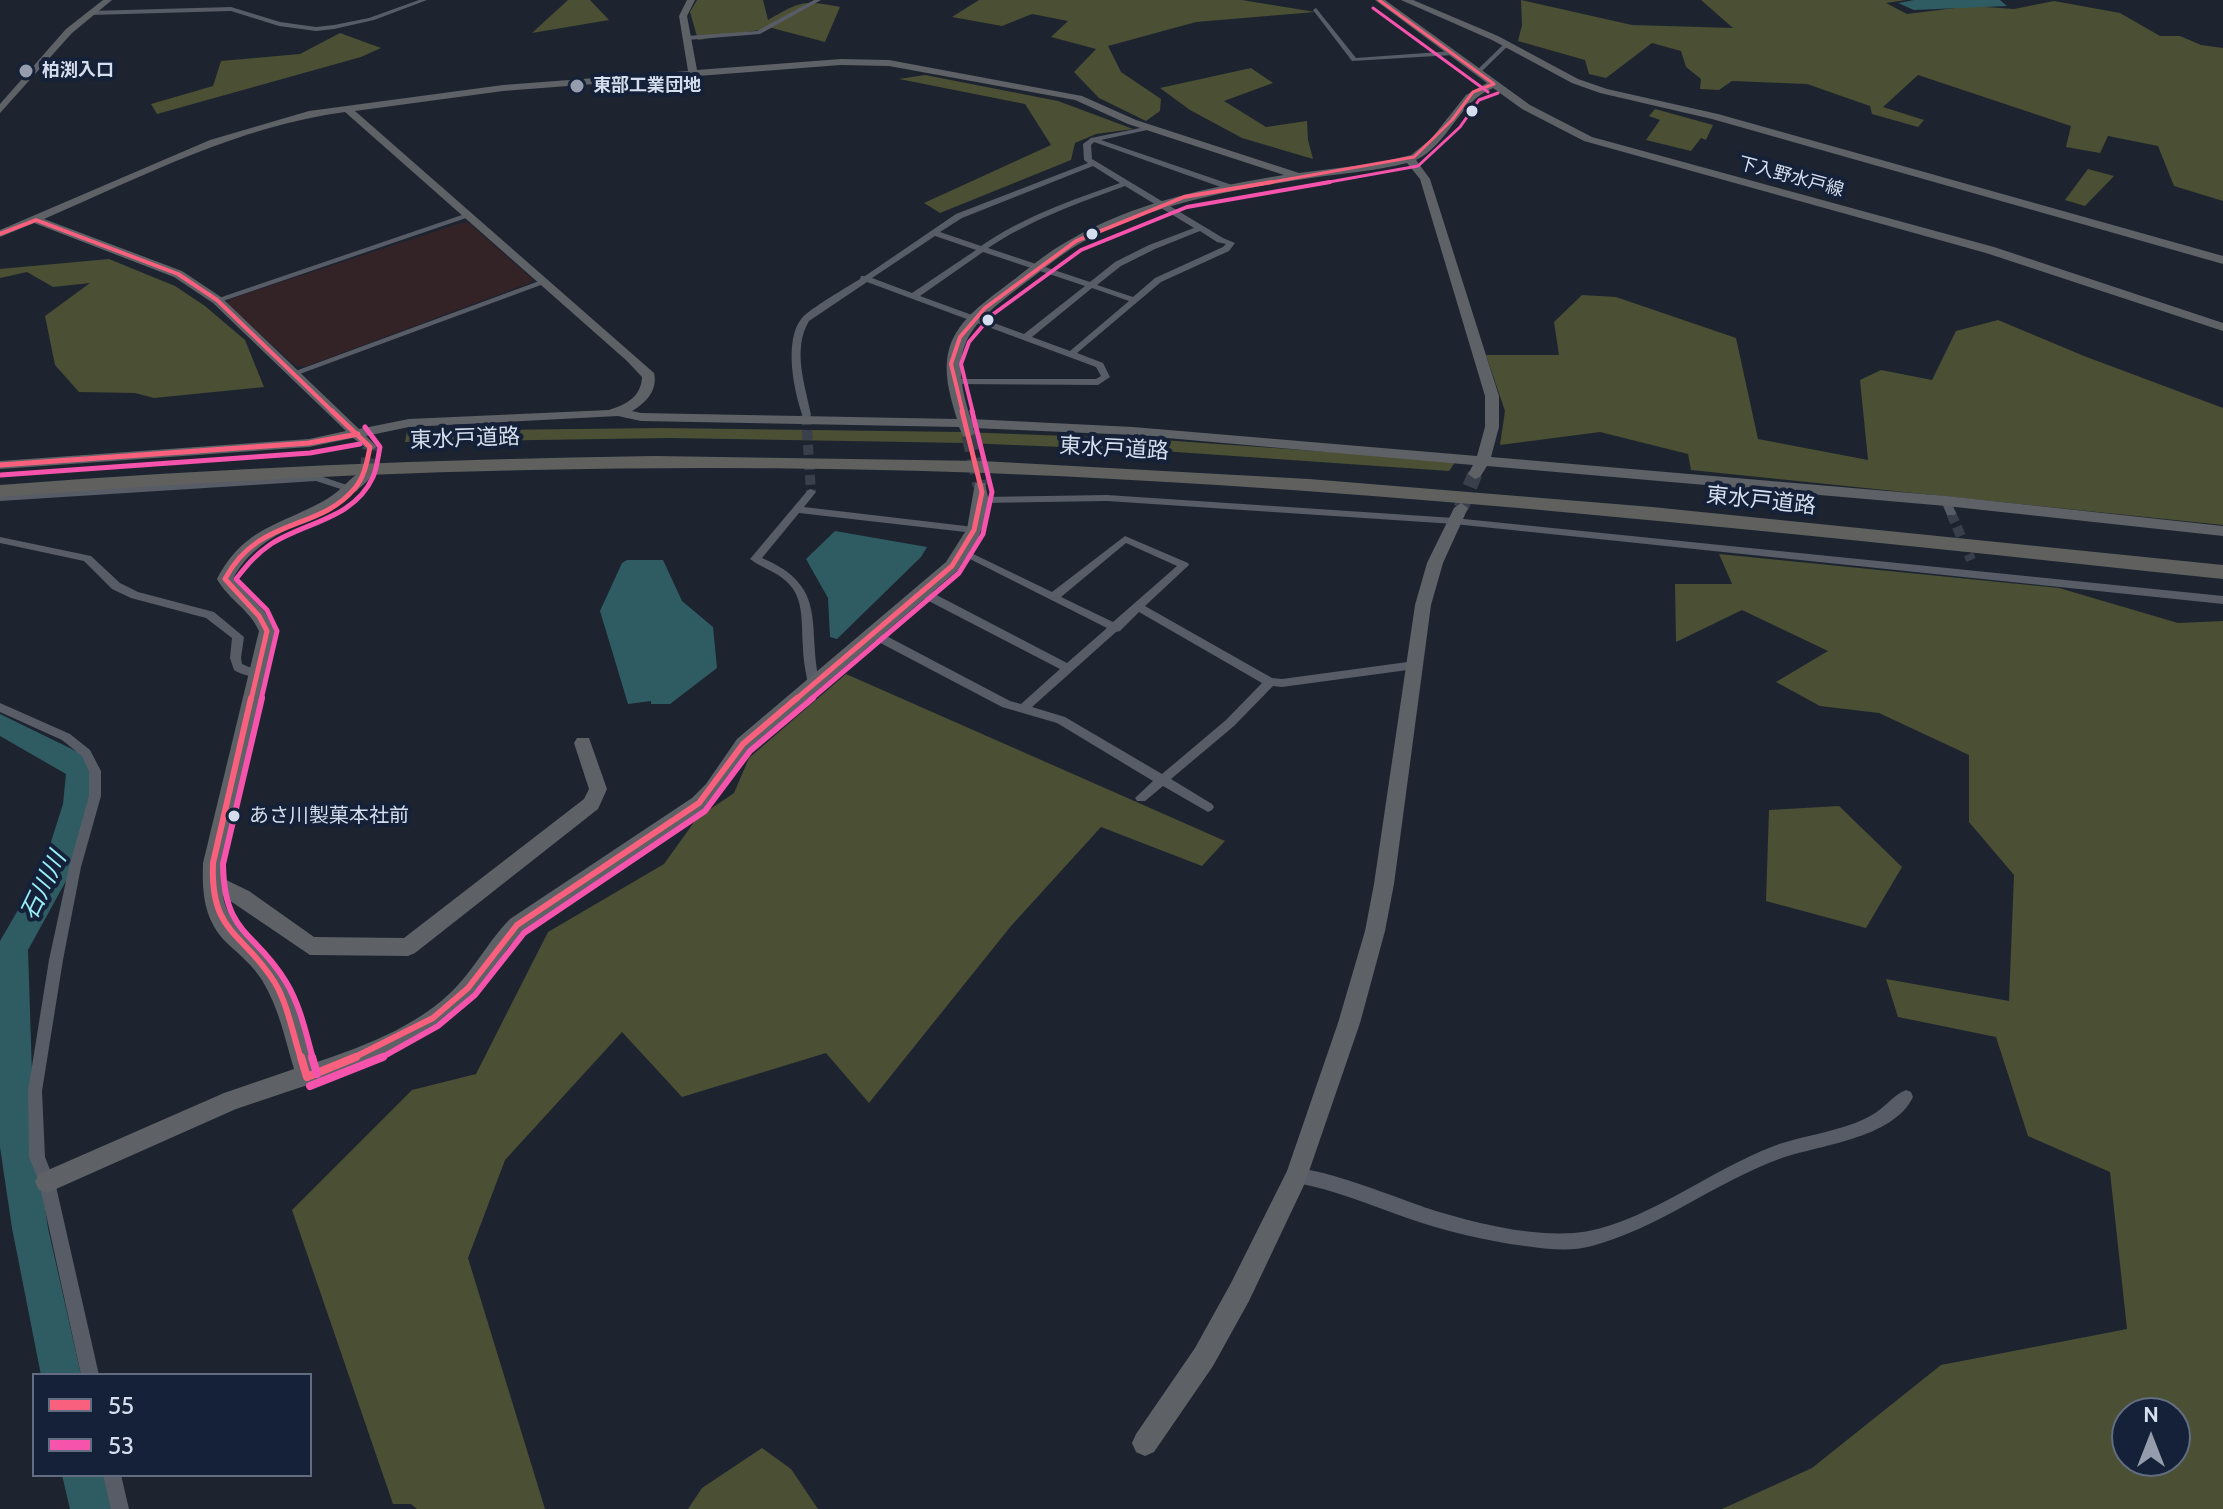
<!DOCTYPE html>
<meta charset="utf-8">
<style>
body{margin:0}
#map{position:relative;width:2223px;height:1509px;overflow:hidden;background:#1d2430;font-family:Cabin,sans-serif}
canvas{display:block}
.legend{position:absolute;left:32px;top:1373px;width:280px;height:104px;box-sizing:border-box;background:#152138;border:2px solid #626d81;margin:0;padding:10px 14px;list-style:none;font-size:24px;color:#d5deee}
.legend li{display:flex;align-items:center;gap:16px;height:40px}
.legend b{width:40px;border:2px solid #626d81}
.north{position:absolute;left:2111px;top:1397px;width:80px;height:80px;box-sizing:border-box;background:#152138;border:2px solid #626d81;border-radius:50%;rotate:0deg;font-size:22px;font-weight:700;line-height:32px;text-align:center;color:#d5deee}
.north::after{content:'';display:block;margin:auto;width:28px;height:36px;background:#959dac;clip-path:polygon(50% 0,100% 100%,50% 72%,0 100%)}
</style>
<div id="map">
<canvas width="2223" height="1509"></canvas>
<ul class="legend">
<li><b style="height:10px;background:#f8607d"></b>55</li>
<li><b style="height:10px;background:#f653ac"></b>53</li>
</ul>
<div class="north">N</div>
</div>
<script>
const context = document.querySelector('canvas').getContext('2d');
context.lineJoin = 'round';
function fillPath(path, color) {
  context.fillStyle = color;
  context.fill(path, 'evenodd');
}
function stroke(path, color, width, dash) {
  context.strokeStyle = color;
  context.lineWidth = width;
  context.lineCap = dash ? 'butt' : 'round';
  context.setLineDash(dash || []);
  context.stroke(path);
}
function label(font, color, halo, rows, align = 'center') {
  context.font = font + ' Cabin,"Noto Sans JP",sans-serif';
  context.lineWidth = 8;
  context.setLineDash([]);
  context.textBaseline = 'middle';
  context.strokeStyle = halo;
  context.fillStyle = color;
  for (const [text, x, y, turn = 0] of rows) {
    context.save();
    context.translate(x, y);
    context.rotate((+turn || 0) * Math.PI / 180);
    context.textAlign = isNaN(turn) ? turn : align;
    if (halo) context.strokeText(text, 0, 0);
    context.fillText(text, 0, 0);
    context.restore();
  }
}
const industrial = new Path2D(`
 M461 223H469L532 279 530 283 307 366H296L227 304 230 299Z`);
const forest = new Path2D(`
 M568 0H590L609 20 532 33Z
 M697 0H763L768 20C801 1 802 0 840 7L825 42 772 28 698 40 690 12Z
 M979 0H1242L1315 12 1196 22 1108 46 1121 72 1161 99 1160 111 1146 121 1099 98 1074 72 1096 49 1051 37 1068 21 1032 14 1002 26 952 17Z
 M1521 0 1632 25 1733 28 1701 0H1906L1886 3 1907 14 1971 6 2014 9 2054 1 2120 13 2160 36H2180L2201 45 2223 48V201L2174 186 2158 146 2108 136 2100 153 2066 147 2071 126 1918 75 1883 107 1924 120 1918 127 1872 114 1870 106 1807 84 1732 81 1719 90 1700 89 1701 79 1686 67 1681 51 1652 43 1606 78 1589 74 1585 60 1518 41 1522 25Z
 M340 33 381 48 361 57 157 114 151 104 213 86 221 61 300 54Z
 M1251 68 1273 83 1224 101 1266 127 1307 121 1308 140 1313 159 1242 138 1190 110 1160 88Z
 M925 75 1058 101 1133 129 1096 134 1075 143 1071 160 940 213 924 203 1051 145 1025 104 899 79Z
 M1655 109 1713 125 1706 140 1701 138 1691 151 1646 140 1660 120 1649 116Z
 M2088 169 2114 176 2085 206 2065 200Z
 M109 259 175 286 205 306 245 340 264 387 154 398 135 393 79 392 55 365 45 316 90 283 53 287 27 272 0 278V269Z
 M1582 295 1616 297 1736 338 1758 439 1868 460 1860 380 1881 370 1932 380 1956 331 1998 320 2084 356 2223 408V525L1691 470 1688 454 1600 432 1500 445 1505 411 1486 355H1559L1554 322Z
 M661 428 962 432 1148 439 1456 461 1449 471 1162 451 965 443 670 438 405 442 407 431Z
 M1719 554 2059 588 2178 623 2223 621V1509H1722L1812 1468 1941 1365 2127 1329 2110 1172 2028 1136 1996 1037 1898 1017 1886 979 2009 1001 2014 875 1969 822V755L1879 713 1820 706 1776 682 1828 651 1742 610 1676 642 1675 584H1732ZM2127 1413H2175V1461H2127Z
 M846 674 1225 841 1202 866 1101 827 1011 926 869 1103 826 1053 682 1097 622 1032 505 1160 468 1258 545 1509H417L411 1504H393L292 1210 412 1090 476 1074 548 932 664 864 697 818 734 793 749 758Z
 M1839 806 1902 867 1866 928 1766 901 1769 810Z
 M762 1448 791 1469 818 1509H688L702 1488Z`);
const water = new Path2D(`
 M1914 0H2000L2007 6 1914 10 1898 3Z
 M835 531 927 547 921 557 837 639 830 637 828 598 806 559Z
 M627 560H663L682 601 713 627 717 668 670 704H651V701L628 704 600 611 622 563Z`);
const river = new Path2D(`
 M0 714 80 753 94 771 91 804 72 870 28 950 34 1136 48 1228 81 1375H41L12 1228 0 1147V941L43 867 63 804 66 774 0 736Z
 M62 1475H104L112 1509H70Z`);
const streetTunnel = new Path2D(`
 M806 415 811 492
 M1951 513 1971 560`);
const secondaryTunnel = new Path2D(`
 M969 436 980 486
 M367 473 370 447
 M1461 508 1475 474`);
const street = new Path2D(`
 M419 0H427L374 20 334 29 316 31 279 26 231 11 90 15 87 13 90 11 231 7 280 22 316 27 334 25 369 18Z
 M814 0H821L760 34 687 40 684 38 687 36 757 31Z
 M1316 8 1356 58 1453 51 1456 53 1453 55 1352 61 1313 10Z
 M1505 43 1510 44 1480 73H1476V71Z
 M1150 126 1153 128 1152 129 1101 140 1235 186V190H1229L1094 142 1091 145 1092 159 1223 238 1235 243 1229 251 1161 282 1077 353 1103 363 1110 377 1098 385 950 384V380L953 379H1096L1101 376 1096 367 867 282 809 321C792 350 805 384 811 415L806 418 803 417C794 393 783 340 802 318 812 307 846 288 860 279L861 276H865L956 214 1088 163 1084 160 1083 144 1091 138ZM1093 166 1120 183C1072 200 1023 217 981 246L940 232 962 218ZM1125 186 1194 228 1149 245 1115 262 1090 282 988 248C1030 220 1078 203 1125 186ZM1200 231 1217 242 1226 244 1223 247 1155 278 1133 297 1097 285 1121 266 1155 249ZM935 236 976 250 912 293 872 278ZM983 252 1085 286 1024 334 920 296ZM1092 288 1129 301 1070 351 1032 337Z
 M465 214 472 216 220 302 213 300Z
 M542 280 549 282 297 375 294 376 290 373Z
 M317 475 356 488 358 490 353 493 316 481 0 501V495Z
 M811 489 816 492 804 507 974 527 979 530 974 533 799 513 762 558C830 587 806 625 820 685L814 689 808 685C806 672 803 660 803 647 801 626 805 598 787 582 776 571 761 568 750 559L808 490Z
 M1107 495 1454 518 2223 596V604L1454 524 1107 501 981 503 976 500 981 497Z
 M1946 498 1950 499 1956 513 1955 515H1947L1941 501Z
 M1125 536 1188 563 1189 565 1145 606 1272 678 1282 679 1415 661 1421 665 1415 669 1282 687 1273 686 1234 726 1171 779 1212 804 1214 807 1212 810 1208 812 1163 786 1145 801H1137L1135 798 1153 781 1057 723 1002 707 869 637 867 634 869 631H877L1010 701 1021 704 1060 669 919 596 918 593 919 590H927L1067 663 1107 628 958 553 963 550 967 551 1052 592ZM1126 543 1177 566 1113 622 1061 597ZM1139 612 1262 683 1226 720 1162 774 1065 717 1032 707 1116 632 1120 631Z
 M0 537 91 556 120 583 138 592 214 612 244 637 241 658 242 664 249 667 262 669 264 672C257 680 242 675 234 670L230 658 232 638 206 618 131 598 112 589 84 561 0 543Z
 M0 703 70 734 90 750 101 771V796L81 867 63 960 42 1091 45 1157 55 1182 99 1375H81L39 1182 29 1157 28 1091 49 960 69 867 89 796V771L82 756 62 740 0 712Z
 M1906 1090 1911 1092 1913 1097C1893 1139 1818 1145 1779 1159 1714 1183 1659 1228 1592 1246 1570 1252 1547 1249 1525 1246 1485 1241 1445 1231 1407 1218 1370 1205 1335 1190 1297 1183L1292 1180 1289 1175 1292 1170C1310 1162 1410 1203 1436 1211 1480 1224 1528 1236 1574 1233 1639 1228 1711 1169 1774 1146 1806 1134 1842 1132 1872 1115 1885 1108 1893 1095 1906 1090Z
 M103 1475H121L129 1509H111Z`);
const secondary = new Path2D(`
 M103 0H112L72 33 0 113V104L66 29Z
 M687 0H695L687 16 697 70 841 59 889 60 1082 96 1136 120 1299 173 1378 163 1411 155 1431 139 1466 95 1487 83 1375 0H1385L1530 105 1592 137 1994 247 2223 323V331L1986 253 1584 141 1522 109 1493 88C1458 102 1449 144 1416 160L1430 179 1499 396V427L1491 457 1946 496 2223 526V536L1946 506 1487 466 1480 477 1475 479 1468 474 1473 465 1133 435 973 428 975 433 968 437 963 436 959 427 641 421 618 416 409 427 366 436 377 447 370 451 353 438 309 447 0 469V461L309 439 346 431 213 303 174 277 34 223 0 237V230L210 140 309 111 503 85 688 71 679 16ZM841 65 889 66 1075 100 1128 124 1284 175C1210 187 1134 202 1068 241 1046 253 1027 270 1008 284 986 301 959 319 950 346 942 370 950 396 957 419L641 413 632 411C646 403 658 390 654 373L355 111 503 91ZM345 112 627 361 642 377C641 397 627 404 609 410L409 419 359 429 221 297 182 271 44 219C141 177 239 126 345 112ZM1407 163 1420 179 1485 396V427L1477 456 1133 427 971 419C947 345 967 327 1025 283 1043 270 1060 255 1079 244 1150 204 1231 190 1311 178 1343 173 1376 171 1407 163Z
 M1401 0H1413L1498 36 1578 79 1607 89 1718 114 2223 256V264L1712 119 1600 93 1572 83 1492 40Z
 M367 468 374 473C336 522 262 522 233 579L265 612 275 631 223 863 222 878 249 891 314 937 404 938 584 799 589 789 574 743 577 738H589L607 789 598 809 415 953 408 956 310 955 223 896C228 928 257 940 275 964 296 993 304 1029 314 1063 366 1046 429 1022 464 978 480 959 492 937 510 919L692 798 706 784 737 739 946 562 967 529 975 483H985L988 497 986 518 978 538 958 570 749 749 719 794 706 808 524 931 508 948 478 993 456 1014 420 1038 370 1064 236 1109 47 1193 39 1190 35 1182 39 1174 224 1093 294 1069C285 1039 279 1008 262 980 253 966 240 955 228 944 204 921 202 894 203 863L259 631C250 610 228 599 217 579 245 526 280 526 327 499 341 491 353 474 367 468Z
 M1461 503 1468 508 1443 563 1431 605 1394 884 1385 931 1360 1023 1305 1183 1249 1301 1213 1366 1154 1452 1145 1456 1136 1452 1132 1443 1136 1434 1195 1348 1231 1283 1287 1171 1338 1023 1365 931 1374 884 1415 605 1427 563 1454 508Z`);
const highway = new Path2D(`
 M654 456 982 461 1309 479 1652 507 2223 565V579C1811 536 1399 489 985 473 656 461 328 471 0 497V485C218 468 436 459 654 456Z`);
const bus1Far4 = new Path2D(`
 M1379 0 1494 84
 M1261 184 1414 157 1452 120 1473 92 1494 84`);
const bus1Far3 = new Path2D(`
 M0 234 36 220 178 274 217 300 334 413
 M963 413 951 364 960 337 985 308 1076 241 1184 197 1272 182`);
const bus1Far2 = new Path2D(`
 M0 465 309 443 358 434
 M251 700 267 631 259 616 225 579C258 516 319 532 355 488 365 476 367 461 370 447L332 411
 M795 700 952 566 974 530 982 492 962 411`);
const bus1Far1 = new Path2D(`
 M251 698 213 863C210 935 244 932 275 983 288 1005 293 1035 301 1059
 M351 1059 433 1018 468 988 517 925 699 803 743 744 797 698`);
const bus1 = new Path2D(`
 M301 1057 307 1077
 M307 1077 356 1057`);
const bus2Far4 = new Path2D(`
 M1373 8 1488 92
 M1318 184 1418 166 1460 127 1479 100 1498 93`);
const bus2Far3 = new Path2D(`
 M973 413 961 364 969 342 992 315 1081 250 1187 207 1330 182`);
const bus2Far2 = new Path2D(`
 M1 475 310 453 360 444
 M261 700 277 631 267 610 236 579C247 565 256 554 271 544 305 522 354 519 373 477 377 468 378 457 380 447L365 427
 M810 700 959 573 983 534 992 492 972 411`);
const bus2Far1 = new Path2D(`
 M262 698 223 864C224 936 255 930 286 982 300 1005 306 1033 313 1059
 M379 1059 438 1026 475 995 524 933 705 811 750 751 813 698`);
const bus2 = new Path2D(`
 M312 1057 317 1074
 M310 1086 383 1057`);
const markers = [
 [26,71,8,"#959dac"],
 [577,86,8,"#959dac"],
 [1472,111,7,"#d5deee"],
 [1092,234,7,"#d5deee"],
 [988,320,7,"#d5deee"],
 [234,816,7,"#d5deee"]
];
const farPoinames = [
 ["柏渕入口",42,71],
 ["東部工業団地",593,86]
];
const farStreetnames = [
 ["下入野水戸線",1791,177,15]
];
const busNames = [
 ["あさ川製菓本社前",249,816]
];
const streetNames = [
 ["東水戸道路",465,439,-2],
 ["東水戸道路",1114,449,3],
 ["東水戸道路",1761,501,6]
];
const waterNames = [
 ["石川川",44,886,-64]
];
fillPath(industrial, '#332327');
fillPath(forest, '#4b4f33');
fillPath(water, '#2f5c62');
fillPath(river, '#2f5c62');
stroke(streetTunnel, '#39404c', 10, [10, 5]);
stroke(secondaryTunnel, '#39404c', 15, [15, 8]);
fillPath(street, '#575c66');
fillPath(secondary, '#5e6166');
fillPath(highway, '#60615e');
stroke(bus1Far4, '#f8607d', 3);
stroke(bus1Far3, '#f8607d', 4);
stroke(bus1Far2, '#f8607d', 5);
stroke(bus1Far1, '#f8607d', 6);
stroke(bus1, '#f8607d', 8);
stroke(bus2Far4, '#f653ac', 3);
stroke(bus2Far3, '#f653ac', 4);
stroke(bus2Far2, '#f653ac', 5);
stroke(bus2Far1, '#f653ac', 6);
stroke(bus2, '#f653ac', 8);
for (const [x, y, r, color] of markers) {
  const dot = new Path2D();
  dot.arc(x, y, r, 0, 2 * Math.PI);
  context.fillStyle = color;
  context.fill(dot);
  stroke(dot, '#152138', 3);
}
label('bold 18px', '#d5deee', '#152138', farPoinames, 'left');
label('18px', '#d5deee', '#152138', farStreetnames);
label('20px', '#d5deee', '#152138', busNames, 'left');
label('22px', '#d5deee', '#152138', streetNames);
label('italic 24px', '#98eef7', '#152138', waterNames);
</script>
